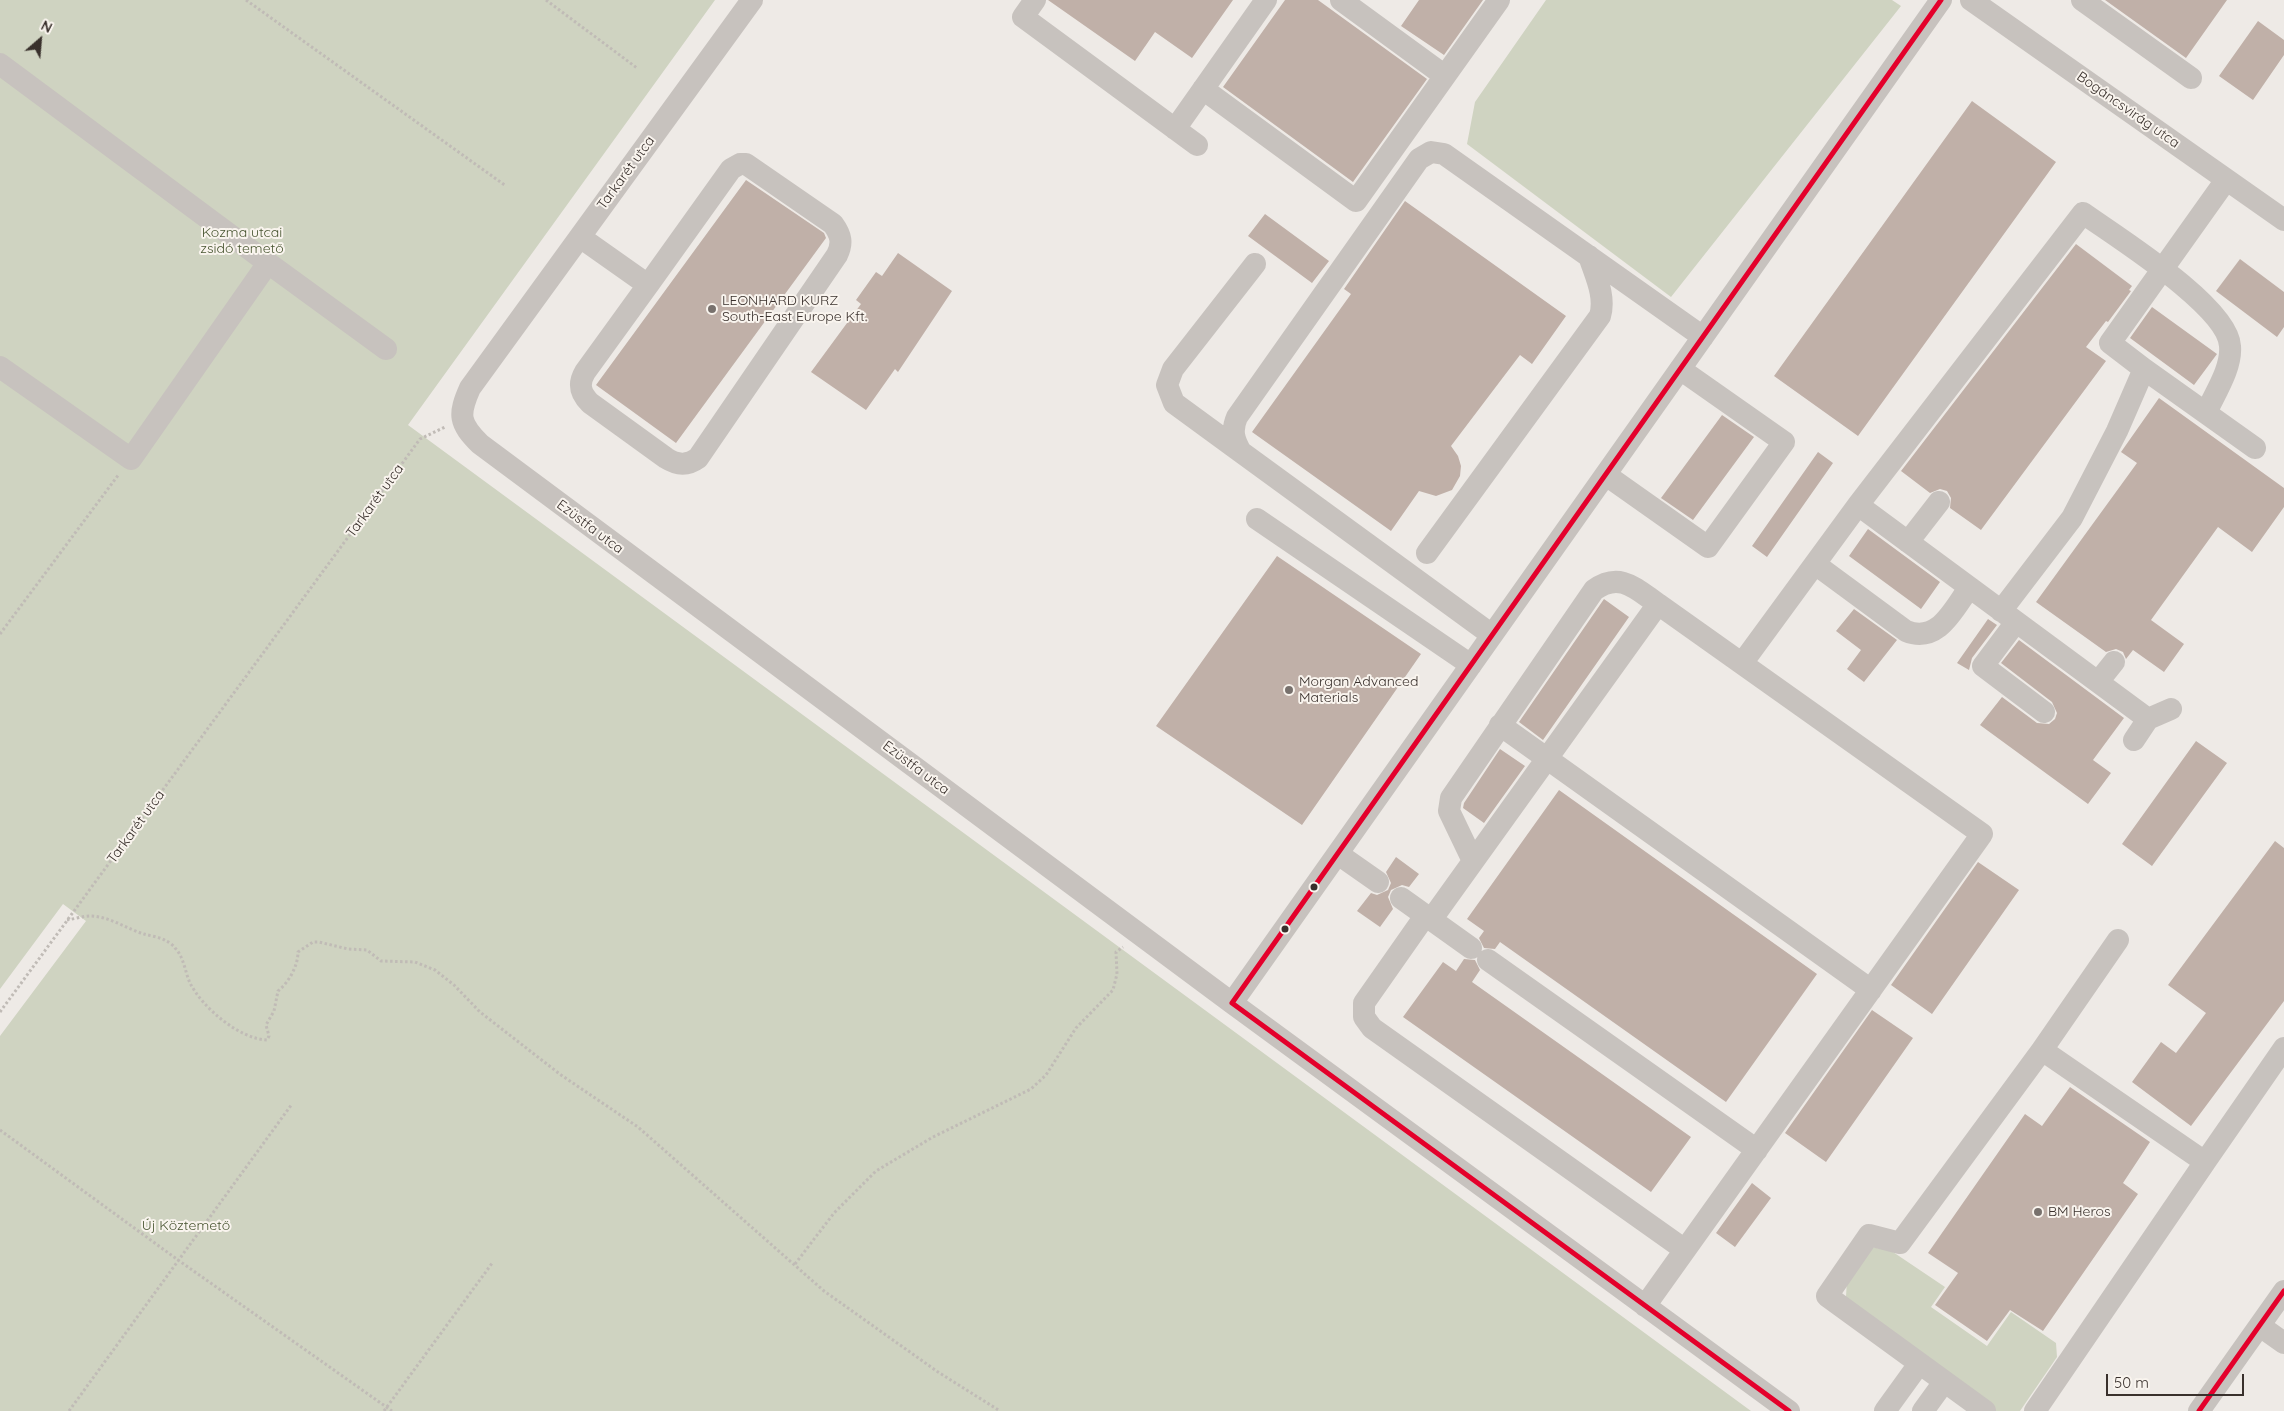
<!DOCTYPE html>
<meta charset="utf-8">
<style>
body{margin:0}
#map{position:relative;width:2284px;height:1411px;overflow:hidden;background:#eeeae6;font-family:Quicksand,sans-serif}
canvas{display:block}
.north{position:absolute;left:15px;top:15px;width:50px;height:50px;-webkit-text-stroke:4px #f9f4ee;paint-order:stroke;rotate:27deg;font-size:14px;font-weight:700;line-height:20px;text-align:center;color:#39302c}
.north::after{content:'';display:block;margin:auto;width:18px;height:22px;background:#39302c;clip-path:polygon(50% 0,100% 100%,50% 72%,0 100%)}
.scale{position:absolute;left:2106px;top:1374px;width:138px;height:22px;box-sizing:border-box;border:2px solid #39302c;border-top:0;padding-left:6px;font-size:15px;line-height:18px;white-space:nowrap;color:#39302c;-webkit-text-stroke:4px #f9f4ee;paint-order:stroke}
</style>
<div id="map">
<canvas width="2284" height="1411"></canvas>
<div class="north">N</div>
<div class="scale">50 m</div>
</div>
<script>
const context = document.querySelector('canvas').getContext('2d');
context.lineJoin = 'round';
function fillPath(path, color) {
  context.fillStyle = color;
  context.fill(path, 'evenodd');
}
function stroke(path, color, width, dash) {
  context.strokeStyle = color;
  context.lineWidth = width;
  context.lineCap = dash ? 'butt' : 'round';
  context.setLineDash(dash || []);
  context.stroke(path);
}
function label(font, color, halo, rows, align = 'center') {
  context.font = font + ' Quicksand,sans-serif';
  context.lineWidth = 4;
  context.setLineDash([]);
  context.textBaseline = 'middle';
  context.strokeStyle = halo;
  context.fillStyle = color;
  for (const [text, x, y, turn = 0] of rows) {
    context.save();
    context.translate(x, y);
    context.rotate((+turn || 0) * Math.PI / 180);
    context.textAlign = isNaN(turn) ? turn : align;
    if (halo) context.strokeText(text, 0, 0);
    context.fillText(text, 0, 0);
    context.restore();
  }
}
const green = new Path2D(`
 M0 0H715L408 425 1751 1411H0V1036L86 921 63 904 0 989Z
 M1546 0H1892L1901 6 1671 297 1467 144 1475 102Z
 M1870 1247 1890 1250 1945 1287 1931 1307 1987 1346 2011 1312 2056 1343 2057 1357 2020 1411H1992L1846 1297 1847 1279Z`);
const building = new Path2D(`
 M1048 0H1233L1192 58 1155 32 1135 61Z
 M1285 0H1318L1427 79 1353 182 1223 87Z
 M1419 0H1483L1444 55 1401 26Z
 M2105 0H2227L2186 58Z
 M2258 21 2284 40V55L2253 100 2219 76Z
 M1972 101 2056 162 1858 436 1774 376Z
 M746 180 824 233 826 238 676 443 596 385Z
 M1405 201 1566 316 1532 364 1520 355 1451 446 1458 456 1461 466 1460 476 1452 490 1436 496 1419 491 1391 531 1252 432 1351 294 1344 289Z
 M1265 214 1329 261 1312 283 1248 236Z
 M2076 244 2132 286 2129 290 2131 291 2108 322 2106 321 2086 347 2106 361 1981 530 1950 508 1951 498 1947 491 1940 489 1930 493 1901 471Z
 M898 253 952 291 898 372 895 369 866 410 811 372 861 304 856 300 876 272 882 276Z
 M2240 259 2284 292V327L2277 337 2216 291Z
 M2152 307 2217 354 2194 385 2130 338Z
 M2159 398 2284 488V507L2252 552 2218 527 2151 620 2184 644 2164 672 2133 650 2126 659 2123 652 2116 649 2106 652 2036 602 2137 463 2121 452Z
 M1722 415 1754 437 1693 520 1661 498Z
 M1818 452 1833 463 1767 557 1752 546Z
 M1868 529 1940 582 1921 609 1849 556Z
 M1277 556 1421 654 1302 825 1156 726Z
 M1604 599 1629 617 1543 740 1519 722Z
 M1854 609 1897 640 1864 682 1847 669 1861 650 1836 631Z
 M1988 619 1997 625 1972 658 1969 670 1957 663Z
 M2019 640 2124 718 2093 760 2111 773 2088 804 1980 725 2002 697 2037 723 2049 724 2055 719 2057 713 2052 702 2001 663Z
 M2196 741 2227 763 2152 866 2122 844Z
 M1500 749 1525 766 1484 823 1463 808 1464 803Z
 M1559 790 1817 974 1726 1102 1500 942 1495 949 1484 948 1479 938 1484 931 1467 919Z
 M2275 841 2284 848V1001L2191 1126 2132 1082 2161 1042 2176 1053 2206 1013 2168 985Z
 M1396 857 1419 874 1409 887 1402 885 1391 890 1388 897 1393 909 1380 927 1357 911 1371 893 1377 895 1388 890 1391 883 1386 872Z
 M1978 862 2019 890 1932 1014 1891 985Z
 M1464 959 1475 960 1480 970 1472 982 1691 1137 1651 1192 1403 1017 1443 962 1456 971Z
 M1872 1010 1913 1038 1826 1162 1785 1133Z
 M2070 1087 2150 1142 2123 1183 2138 1194 2043 1331 2010 1310 1987 1341 1935 1305 1958 1273 1928 1253 2025 1114 2042 1126Z
 M1752 1183 1771 1198 1735 1247 1716 1233Z`);
const path = new Path2D(`
 M246 0 506 186
 M546 0 637 68
 M0 634 119 474
 M67 920C74 919 83 916 90 916 109 916 127 929 144 934 151 936 160 937 166 941 169 942 173 945 175 948 184 957 185 972 190 983 202 1007 239 1039 267 1040L269 1036 266 1025 274 1011 278 991C289 982 298 966 298 952L313 942H319L348 949 367 950 381 961 415 962 435 970 454 985 480 1012 561 1075 638 1127 824 1291 938 1372 1000 1411
 M0 1012 420 439 445 427
 M0 1130 178 1260 392 1411
 M795 1264 834 1213 876 1171 933 1137 1031 1089 1046 1075 1076 1028 1113 990 1117 974 1116 952 1123 947
 M69 1411 292 1104
 M384 1411 493 1262`);
const minor = new Path2D(`
 M752 0 470 388C458 415 459 423 480 444L1232 1003 1789 1411
 M1035 0 1023 17 1197 145
 M1341 0 1445 76
 M1971 0 2284 220
 M2082 0 2191 78
 M0 64 268 263 386 349
 M1203 89 1356 201 1499 0
 M1175 129 1266 0
 M580 237 648 285 731 169 740 164H746L833 224C841 235 843 243 837 255L698 458C687 466 677 465 666 458L590 403C580 393 578 384 585 372L648 285
 M0 367 131 459 268 263
 M2144 369 2255 448
 M1241 452 1174 403 1167 385 1173 369 1255 264
 M1606 475 1708 547 1784 442 1680 369
 M1858 505 2148 719 2171 709
 M1257 519 1471 665
 M1908 542 1939 502
 M1427 553 1600 316C1606 296 1595 275 1589 256
 M1815 564 1906 631C1938 644 1953 610 1969 588
 M2001 611 2072 518 2117 431 2144 369 2110 343 2226 180
 M2016 622 1983 666 2044 712
 M1492 635 1241 452C1234 440 1231 431 1237 417L1419 159 1431 152 1444 154 1703 337
 M1743 662 1858 505 2083 213C2115 236 2228 306 2230 346 2232 368 2215 393 2206 413
 M2098 682 2114 662
 M1500 725 1871 990
 M2134 740 2148 719
 M1338 854 1378 882
 M1473 861 1449 811 1451 798 1594 590C1620 571 1636 589 1658 604
 M1401 898 1471 948
 M1425 916 1364 1003V1017L1372 1028 1685 1250
 M1431 920 1658 604 1982 834 1645 1306
 M1488 960 1757 1150
 M1232 1003 1941 0
 M2042 1050 2118 940
 M2205 1162 2284 1048
 M2260 1326 2284 1343
 M1885 1411 1919 1364
 M1923 1411 1944 1382
 M1985 1411 1827 1296 1869 1235 1900 1243 2042 1050 2205 1162 2035 1411
 M2199 1411 2284 1291`);
const bus1 = new Path2D(`
 M1232 1003 1941 0
 M1232 1003 1789 1411
 M2199 1411 2284 1291`);
const markers = [
 [712,309,5,"#78716d"],
 [1289,690,5,"#78716d"],
 [1314,887,4.5,"#39302c"],
 [1285,929,4.5,"#39302c"],
 [2038,1212,5,"#78716d"]
];
const streetNames = [
 ["Bogáncsvirág utca",2128,110,35],
 ["Tarkarét utca",626,173,-54],
 ["Tarkarét utca",375,501,-54],
 ["Ezüstfa utca",590,527,37],
 ["Ezüstfa utca",916,768,37],
 ["Tarkarét utca",136,827,-54]
];
const parkNames = [
 ["Kozma utcai",242,233],
 ["zsidó temető",242,249],
 ["Új Köztemető",186,1226]
];
const poiNames = [
 ["LEONHARD KURZ",722,301],
 ["South-East Europe Kft.",722,317],
 ["Morgan Advanced",1299,682],
 ["Materials",1299,698],
 ["BM Heros",2048,1212]
];
fillPath(green, '#cfd3c1');
fillPath(building, '#c0b0a8');
stroke(path, '#c0bbb6', 3, [2.5, 2.5]);
stroke(minor, '#c7c2be', 22);
stroke(bus1, '#e4002b', 5);
for (const [x, y, r, color] of markers) {
  const dot = new Path2D();
  dot.arc(x, y, r, 0, 2 * Math.PI);
  context.fillStyle = color;
  context.fill(dot);
  stroke(dot, '#f9f4ee', 2);
}
label('14px', '#39302c', '#f9f4ee', streetNames);
label('14px', '#485531', '#f9f4ee', parkNames);
label('14px', '#39302c', '#f9f4ee', poiNames, 'left');
</script>
